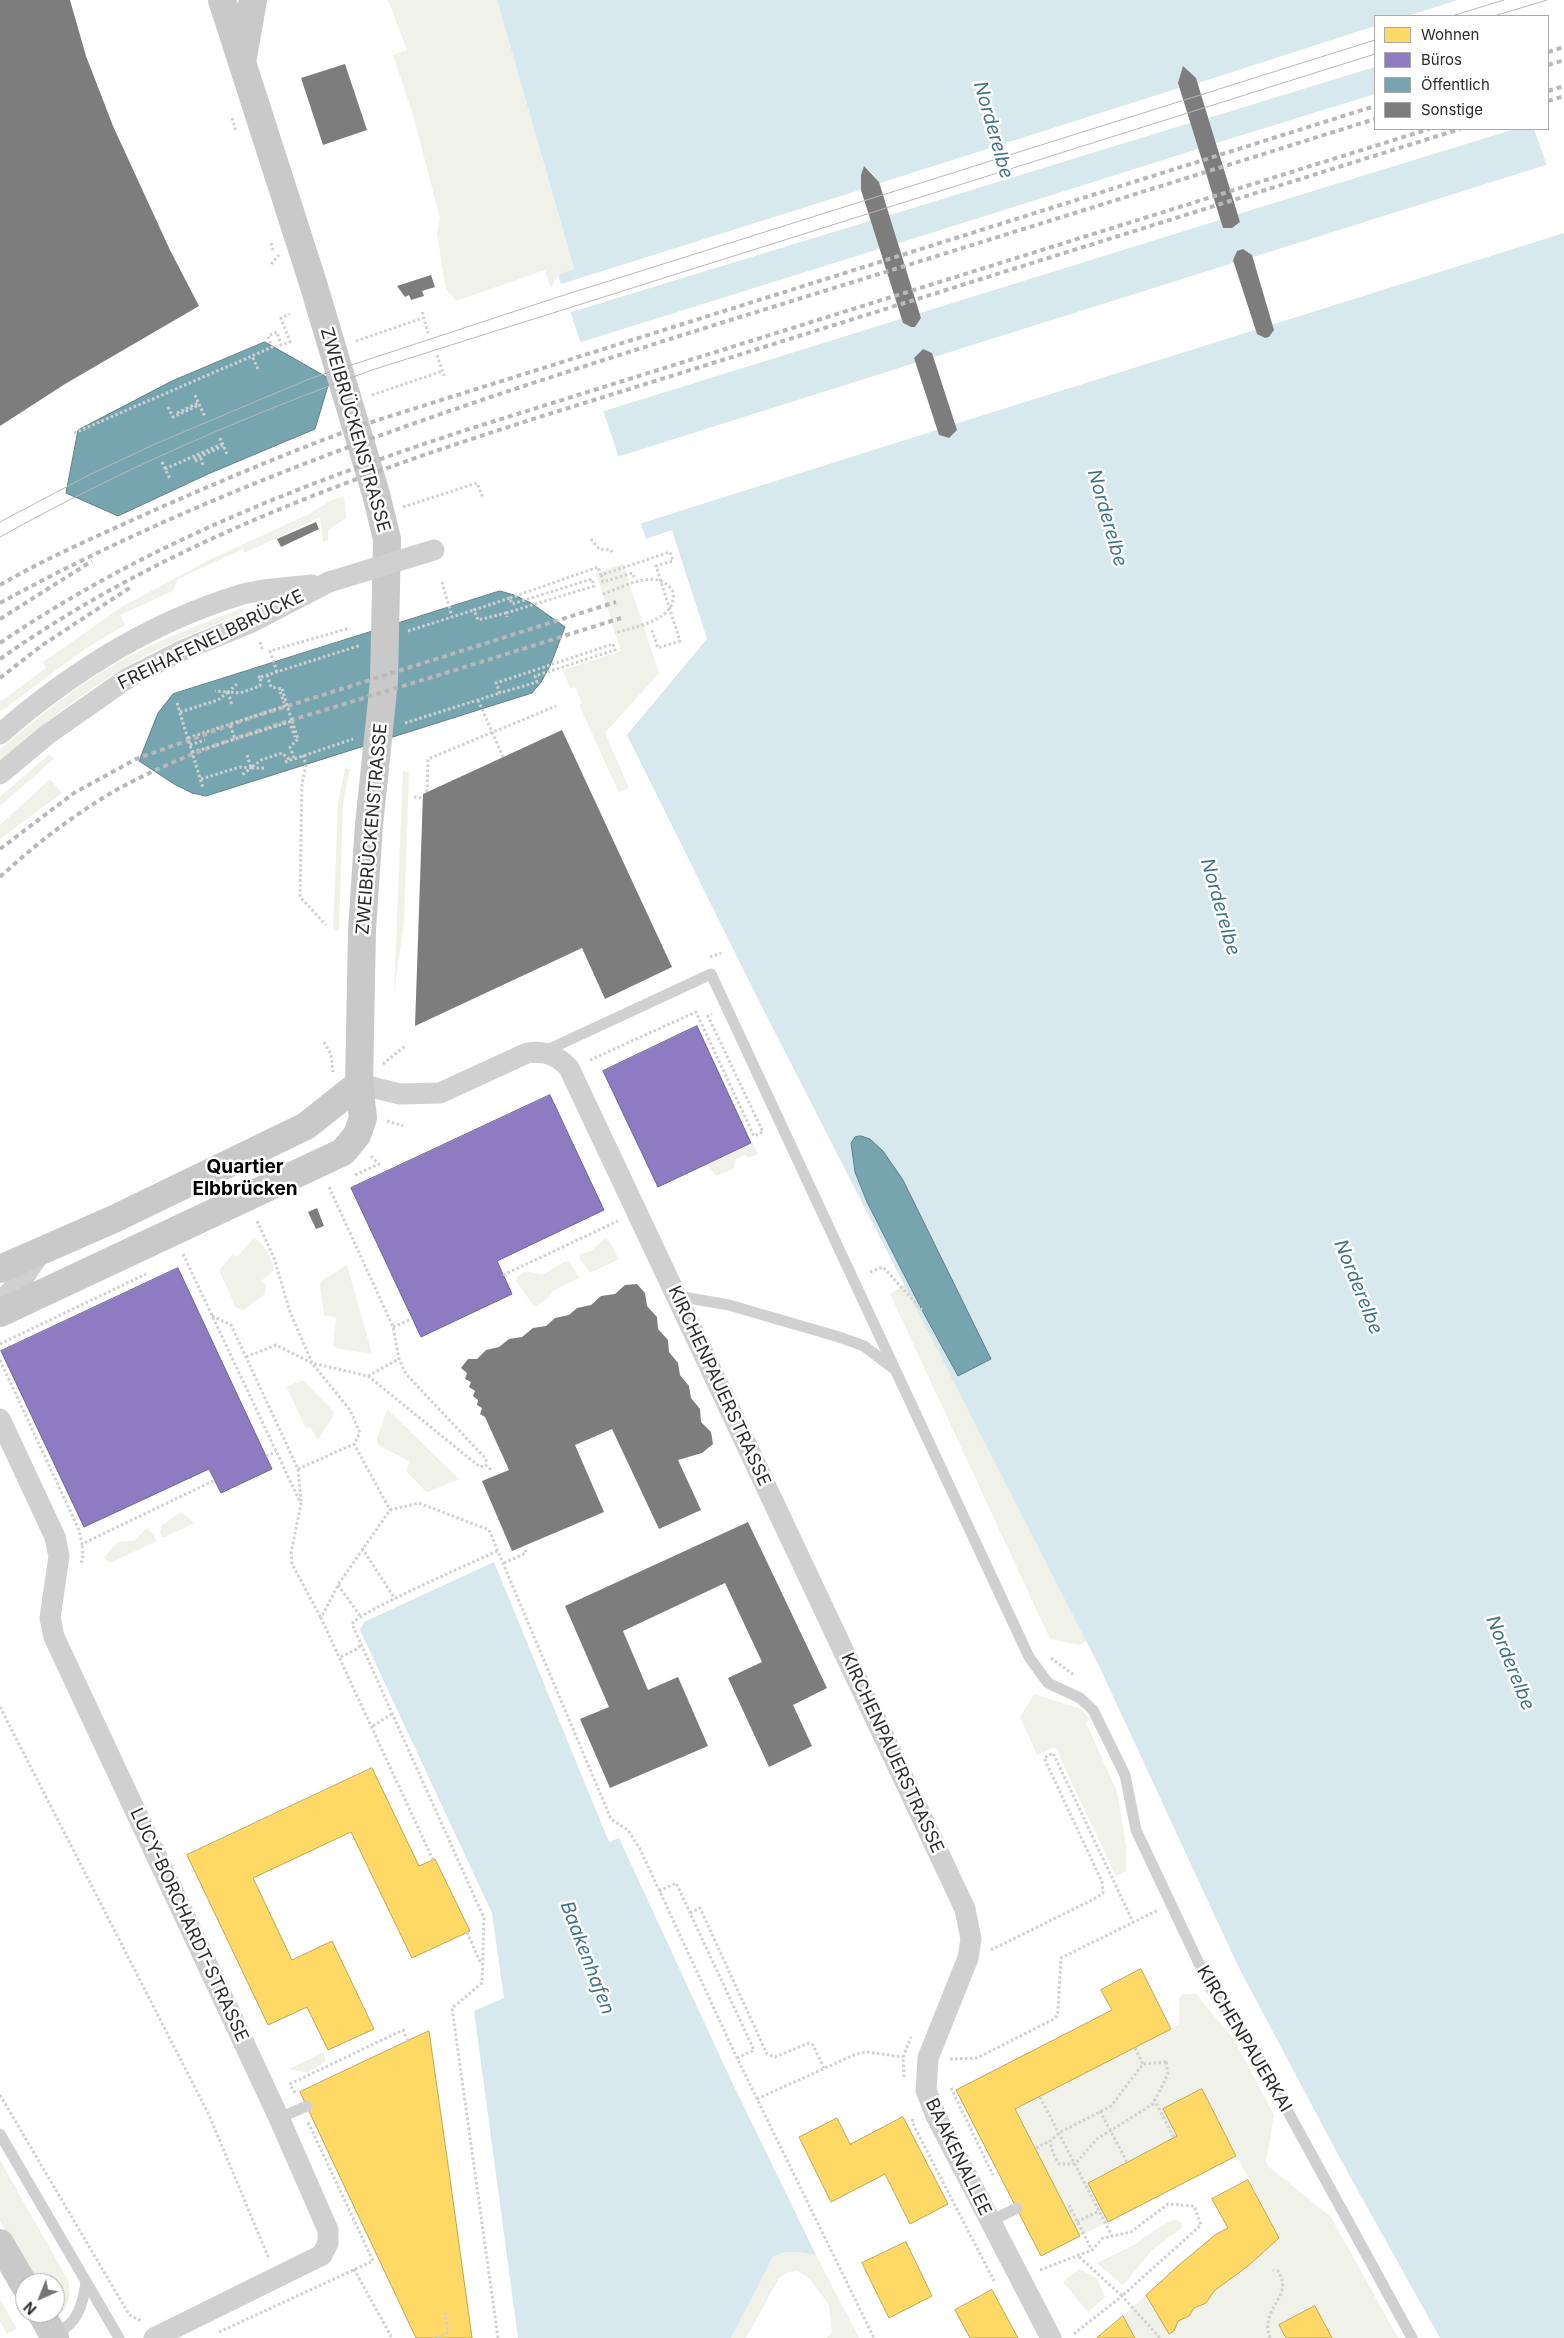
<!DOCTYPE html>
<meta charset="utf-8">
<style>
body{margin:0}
#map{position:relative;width:1564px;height:2338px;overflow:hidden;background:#fff;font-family:Inter,sans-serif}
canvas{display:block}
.legend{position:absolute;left:1374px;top:15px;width:175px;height:115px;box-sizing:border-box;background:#fff;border:1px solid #aaa;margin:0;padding:6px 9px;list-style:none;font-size:15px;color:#2b2b2b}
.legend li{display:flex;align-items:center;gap:10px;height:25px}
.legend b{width:25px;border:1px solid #aaa}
.north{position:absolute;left:15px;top:2273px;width:50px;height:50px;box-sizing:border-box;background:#fff;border:1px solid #aaa;border-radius:50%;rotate:224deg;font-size:14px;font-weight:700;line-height:20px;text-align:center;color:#2b2b2b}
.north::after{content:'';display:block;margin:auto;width:18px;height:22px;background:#757575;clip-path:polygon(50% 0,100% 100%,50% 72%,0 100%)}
</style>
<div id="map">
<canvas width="1564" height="2338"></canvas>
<ul class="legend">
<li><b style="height:14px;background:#ffd966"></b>Wohnen</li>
<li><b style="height:14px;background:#8e7cc3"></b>Büros</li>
<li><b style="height:14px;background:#76a5af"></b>Öffentlich</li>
<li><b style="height:14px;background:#7d7d7d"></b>Sonstige</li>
</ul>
<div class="north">N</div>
</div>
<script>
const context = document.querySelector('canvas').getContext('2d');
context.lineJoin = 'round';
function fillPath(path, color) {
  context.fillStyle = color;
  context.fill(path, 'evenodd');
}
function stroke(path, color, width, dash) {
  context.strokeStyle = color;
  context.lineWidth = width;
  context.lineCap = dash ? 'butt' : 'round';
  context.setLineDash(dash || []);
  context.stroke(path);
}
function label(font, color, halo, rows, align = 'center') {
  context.font = font + ' Inter,sans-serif';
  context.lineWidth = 5;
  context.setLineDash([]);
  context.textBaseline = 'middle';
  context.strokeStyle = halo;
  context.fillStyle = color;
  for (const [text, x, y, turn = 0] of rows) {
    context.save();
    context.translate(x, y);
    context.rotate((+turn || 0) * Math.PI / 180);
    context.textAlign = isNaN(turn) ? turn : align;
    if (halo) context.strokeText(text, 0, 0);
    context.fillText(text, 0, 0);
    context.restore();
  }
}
const green = new Path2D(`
 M388 0H497L574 270 558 275 551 288 545 270 456 301 446 289 443 272 437 233 440 218 413 115 393 55 407 50Z
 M344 496 346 518 328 530V540L323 542 320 517 245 553 243 549 178 579 173 591 120 615 125 625 85 649 0 712V702L46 668 43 662 123 606 209 560 309 514 332 500Z
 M623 564 659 673 605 733 629 788 619 793 579 705 582 703 575 687 571 689 562 670 621 651 596 573Z
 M243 608 244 612C215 625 185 636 157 650 99 679 49 719 0 761V749C35 720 71 690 110 667 152 642 198 625 243 608Z
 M48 755 55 758 0 806V797Z
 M345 768 350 769 343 804 339 931 333 930 338 803Z
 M403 771 409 772 404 922 394 993Z
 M50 779 62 793 0 839V825Z
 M753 1143 758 1154 749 1158 745 1155 736 1159 733 1169 716 1176 707 1164Z
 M254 1238C263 1241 274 1261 274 1271L261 1281 266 1285 265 1294 243 1310 236 1308 219 1270 233 1254 237 1257Z
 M605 1238 609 1240 619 1259 590 1273 580 1259V1254L591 1251Z
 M566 1261 570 1262 579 1278 553 1291 547 1299 536 1306 533 1305 516 1281 517 1277 526 1271 542 1275Z
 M347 1265 372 1354 336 1348 333 1345 336 1318 324 1315 320 1285 321 1281Z
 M905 1285 1085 1638 1087 1641 1079 1645 1050 1639 890 1294Z
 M300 1381H304L333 1411 334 1414 318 1440 310 1427 306 1428 286 1387Z
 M387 1409 459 1479 428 1492 425 1491 407 1472 409 1461 378 1445 377 1440Z
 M181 1512 194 1523 163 1538 160 1533 161 1526Z
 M148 1527 157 1541 110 1563 104 1557 118 1542 134 1541Z
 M1034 1694 1081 1709 1090 1719 1086 1723 1117 1791 1126 1846V1871L1116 1876 1055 1747 1037 1755 1020 1717Z
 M1183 1994H1196L1235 2041 1274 2115 1266 2161 1268 2166 1331 2217 1398 2338H1332L1315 2306 1279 2325 1286 2338H1135L1123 2316 1146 2295 1169 2334 1174 2331 1178 2321 1189 2316 1194 2308 1206 2303 1214 2291 1248 2266 1279 2238 1202 2089 1163 2109 1177 2136 1088 2182 1108 2222 1080 2236 1015 2109 1179 2025V1998Z
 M324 2052 325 2062 308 2073 289 2069Z
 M0 2160 69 2282C70 2294 70 2310 57 2315L55 2283H36L0 2221Z
 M1174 2219 1182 2223V2228L1152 2250 1124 2284H1121L1097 2263 1134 2245 1158 2228Z
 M791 2251 816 2255 859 2338H827L832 2332 829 2305 810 2279 797 2271 788 2272 779 2278 746 2338H731L773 2257 782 2252Z
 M1079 2269 1097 2278 1105 2297 1088 2312 1063 2282Z
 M0 2299 17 2329 7 2334 0 2321Z`);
const water = new Path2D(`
 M497 0H1488L1494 16H1375V129H1534L1564 214V2338H1440L1342 2162 1239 1968 1099 1666 758 999 627 735 707 639 672 530 646 539 558 275 574 269ZM1184 67 1196 78 1240 222 1232 228 1223 227 1178 83ZM864 167 870 170 879 182 921 318 915 327 908 326 903 323 861 190V175ZM1243 249 1252 255 1274 330 1269 337 1265 338 1257 334 1233 260 1237 251ZM923 349 932 353 956 430 949 438 939 435 914 358Z
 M494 1562 609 1842 619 1838 730 2078 816 2255C800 2253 788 2248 773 2257L731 2338H518L474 2011 504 1998 492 1913 360 1630 364 1622Z`);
const pier = new Path2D(`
 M1458 0H1491L1496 16H1407Z
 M1375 26V67L1205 119 1195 84Z
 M1182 87 1193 122 887 216 877 184Z
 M1375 94V129H1515L1235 215 1213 144Z
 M1201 148 1223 219 917 314 896 244Z
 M1549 164 1564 206V233L1271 325 1250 258Z
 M863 189 873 220 568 313 558 285Z
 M882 248 904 318 601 412 578 343Z
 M1236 262 1258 329 952 425 931 358Z
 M918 362 940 429 639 524 617 457Z`);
const homes = new Path2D(`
 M372 1768 419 1866 435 1859 470 1931 412 1958 351 1832 253 1878 292 1960 332 1941 374 2029 328 2050 307 2007 268 2025 187 1855Z
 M1141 1969 1171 2029 1015 2109 1080 2236 1041 2256 956 2090 1112 2010 1101 1990Z
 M429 2031 451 2186 472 2338H416L300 2092Z
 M1202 2089 1236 2156 1108 2222 1088 2183 1177 2136 1163 2109Z
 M903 2117 948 2204 910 2224 885 2174 831 2202 799 2137 837 2118 850 2144Z
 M1248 2180 1279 2238 1248 2266 1214 2291 1206 2303 1194 2308 1189 2316 1178 2321 1174 2331 1169 2334 1146 2295 1179 2265 1215 2235 1228 2228 1212 2199Z
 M906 2242 932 2296 889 2318 862 2263Z
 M992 2290 1018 2338H970L955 2310Z
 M1315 2306 1332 2338H1286L1279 2325Z
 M1123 2316 1135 2338H1097Z`);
const offices = new Path2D(`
 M697 1026 751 1143 658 1187 603 1071Z
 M550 1095 604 1210 497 1261 512 1294 421 1337 351 1188Z
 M178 1268 272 1469 221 1493 209 1469 84 1527 1 1351Z`);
const public = new Path2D(`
 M265 342 330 379 315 429 208 474 118 516 66 493 78 430 172 381Z
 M500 591 514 595 531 603 565 627 550 666 541 682 532 693 206 796 192 793 174 784 139 761 158 713 173 694Z
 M861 1136 870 1139 883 1151 903 1180 991 1359 958 1376 922 1310 867 1202 855 1172 851 1143 855 1137Z`);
const building = new Path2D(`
 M0 0H70L86 56 113 126 170 250 199 306 65 384 0 426Z
 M345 64 367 130 323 145 301 78Z
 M1183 66 1196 78 1240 222 1232 228H1223L1178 83Z
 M864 166 879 182 921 318 915 327H911L903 323 861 190V175Z
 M1243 249 1252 255 1274 330 1269 337 1265 338 1257 334 1233 260 1237 251Z
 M431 275 435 287 422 291 424 296 411 300 409 295 405 297 397 286Z
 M923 349 932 353 957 430 949 438 939 435 914 358Z
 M316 522 319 529 281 547 277 539Z
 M562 730 672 967 605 999 582 948 415 1026 423 794Z
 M317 1208 324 1226 316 1229 308 1212Z
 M637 1284 645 1293 647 1306 657 1317 658 1329 668 1340 669 1352 678 1363 680 1375 689 1386 691 1398 700 1409 701 1422 711 1432 713 1444 702 1453 678 1460 701 1510 659 1529 612 1429 575 1445 604 1512 512 1551 482 1481 509 1470 485 1417 480 1414 482 1408 477 1405 478 1400 473 1396 475 1391 469 1387 471 1382 465 1379 467 1373 461 1368 468 1359H477L486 1350 499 1347 509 1339 522 1337 533 1328 546 1326 555 1318 569 1315 577 1308 591 1305 601 1296 615 1294 625 1285Z
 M748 1522 827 1688 793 1705 812 1746 769 1767 728 1678 762 1662 725 1583 623 1631 648 1690 678 1677 708 1746 610 1788 580 1719 609 1707 565 1606Z`);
const path = new Path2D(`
 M232 118 236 132
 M271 243 273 250
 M271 264 279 255
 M422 312 428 333
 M356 341 423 318
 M437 355 444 376
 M258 369 252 356 272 347 268 336 277 332 281 345 290 342 281 318 290 314
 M195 395 205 417
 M372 395 443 371
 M168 407 173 417 199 405
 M177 413 198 403
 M74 433 252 356
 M220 438 227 454
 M194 459 223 446
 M195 461 201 459 203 465
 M162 462 170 479
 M165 469 222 444
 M403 507 477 483 483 498
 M591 539 599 549 611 550 613 554
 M601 575 603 582 632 573 634 577
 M442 582 452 617
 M510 598 598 567 601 575 670 552 673 561 656 566 680 641 658 648 651 628
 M506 613 594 586 592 579 512 604 510 598 474 610 478 620 506 613 507 617
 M408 631 474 610
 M260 642 263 651
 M613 644 615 650 535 676 537 682 500 693 496 683Z
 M277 672 270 651 350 628
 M267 675 271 687 282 689
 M261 677 361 645
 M237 684 228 692 240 693 260 686 261 677H257
 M228 692 232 705
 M280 692 284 703
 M478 700 503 757
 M180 712 218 700 228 692 215 691
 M292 721 298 739
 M405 723 500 693
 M291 726 295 737
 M188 738 230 724
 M190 745 205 740
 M192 752 207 748
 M247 755 251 768
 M303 755 306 765 302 784 300 897 326 925
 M294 758 290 747 298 739
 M285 762 353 739
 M264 768H251L261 760 282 753 290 760
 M201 779 240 767 251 768 242 775
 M427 792 428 759 556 706
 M414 797 423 798
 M710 957 721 953
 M324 1042 331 1055 333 1072
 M590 1060 696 1012 754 1136 763 1132 708 1016 712 1014
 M383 1064 405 1046
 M387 1121 403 1126
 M355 1175 379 1164 370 1155
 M329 1187 393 1327 399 1359 406 1374 486 1459V1465L492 1471
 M257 1221 274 1258 290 1312 312 1363 350 1410 360 1433 354 1444 390 1510
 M183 1254 301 1504 291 1553 292 1564 321 1618
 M870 1272 883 1267 922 1310
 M503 1275 618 1221
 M212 1316 231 1325 298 1469 301 1501
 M393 1327 412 1319
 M0 1344 146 1274
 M246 1357 276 1345 312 1363 368 1376 480 1467 486 1465
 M0 1360 79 1530 82 1544 215 1480
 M368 1376 399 1359
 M266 1456 276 1452
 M298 1469 354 1444
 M362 1548 395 1599
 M81 1563 83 1556 82 1544
 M504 1563 526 1553 525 1549
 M338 1585 361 1617
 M341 1657 357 1649 361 1645
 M1051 1658 1074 1675
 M0 1707 209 2115 269 2259
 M373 1726 392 1714
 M433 1860 321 1618 338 1585 390 1510 419 1503 489 1530 611 1819 628 1830 640 1849 737 2058 874 2338
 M659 1891 676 1883 690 1913
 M467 1932 481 1964
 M991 1950 1094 1899 1103 1893 1102 1882 1044 1758 1053 1753 1133 1922
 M1135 2048 1143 2064
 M737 2058 754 2050 690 1913 700 1908 767 2054 775 2057 809 2043 813 2045 824 2068
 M950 2059 977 2058 1052 2020 1057 2016 1058 2010 1061 1958 1158 1910
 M1166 2062 1168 2074 1153 2104 1097 2139 1075 2164H1059L1053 2153 1050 2141 1059 2133 1111 2106 1143 2064Z
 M904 2077 903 2057 911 2037
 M951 2088 993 2175
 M295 2093 290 2084 403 2030 408 2041
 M0 2095 127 2311 131 2316 142 2321
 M1040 2097 1112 2236
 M757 2099 856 2054 867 2052 903 2057
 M1154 2099 1174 2138
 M1100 2111 1127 2162
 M913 2119 912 2122 994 2281
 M1036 2148 1050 2141
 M1069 2205 1092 2250
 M1077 2222 1099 2211
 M354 2269 392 2338
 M1040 2270 1092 2250 1103 2238 1131 2232 1168 2204 1194 2206 1201 2225 1122 2296 1077 2255
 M219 2332 373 2261 308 2122
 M1074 2334 1122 2296 1160 2338
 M437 2338 448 2332 444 2309
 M498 2338 452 2008 482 1983 484 1918 352 1624C360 1611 477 1561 499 1550
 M1270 2338C1259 2307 1295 2297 1278 2271L1273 2270`);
const service = new Path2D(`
 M543 1052 711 974 1029 1657 1048 1683 1080 1698 1093 1710 1125 1775 1136 1830 1211 1989 1251 2044 1412 2338
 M677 1296 729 1305 839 1337 864 1346 893 1368
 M279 2118 307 2106
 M0 2134 119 2338
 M989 2222 1017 2208
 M51 2328 61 2330C79 2322 84 2299 86 2282`);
const minor = new Path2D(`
 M0 734C69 674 151 622 240 595 262 588 289 588 312 585
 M0 774 48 734 128 678 181 651 252 622 329 582
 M359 1084 400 1094 440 1093 527 1053C544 1050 557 1055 569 1068L965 1909 971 1939 968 1958 928 2058 926 2090 936 2116 1051 2338
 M0 1302 22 1280 42 1250
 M0 1419 55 1537 59 1556 50 1618 54 1637 279 2118 328 2230V2243L322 2255 154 2338`);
const secondary = new Path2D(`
 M243 57 253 0
 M0 1269 114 1219 306 1126 359 1084
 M0 1313 343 1152 357 1135 363 1118 359 1084 362 930 369 825 384 681 387 539 376 494 312 280 222 0
 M0 2243 25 2286
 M41 2313 55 2338`);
const tram = new Path2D(`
 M1452 16 1504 0
 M1494 16 1547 0
 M0 522 89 475 155 444 309 379 555 298 1375 40
 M0 537C120 470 245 416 375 369L1375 54`);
const rail = new Path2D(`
 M1548 52 1564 47
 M1548 65 1564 60
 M1548 91 1564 86
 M1548 101 1564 96
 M0 585C50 556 104 533 157 509 230 477 303 446 378 420L1375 106
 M0 603C228 478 476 400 724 322 941 255 1158 187 1375 119
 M0 619 92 561
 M0 643C144 545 301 484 466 430L1429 129
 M0 659C213 509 468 440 713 363 962 285 1211 207 1460 129
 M0 678 41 646 131 587
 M0 849 74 793 136 759 253 717 616 602
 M0 877C40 840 86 805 135 780 212 741 297 719 380 693 460 669 541 643 621 618`);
const pathBridge = new Path2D(`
 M603 594C624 587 659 566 673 592 677 621 636 626 615 633
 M282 689 292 721 235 739 230 724 288 705
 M177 703 203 788
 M207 748 235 739`);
const minorBridge = new Path2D(`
 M329 582 434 550`);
const streetNames = [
 ["ZWEIBRÜCKENSTRASSE",355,430,74],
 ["FREIHAFENELBBRÜCKE",211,640,-26],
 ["ZWEIBRÜCKENSTRASSE",372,829,-85],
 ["KIRCHENPAUERSTRASSE",719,1386,65],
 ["KIRCHENPAUERSTRASSE",892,1753,65],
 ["LUCY-BORCHARDT-STRASSE",189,1925,65],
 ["KIRCHENPAUERKAI",1244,2039,59],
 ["BAAKENALLEE",958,2157,64]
];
const waterNames = [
 ["Norderelbe",993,130,74],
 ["Norderelbe",1107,518,74],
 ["Norderelbe",1220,907,74],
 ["Norderelbe",1358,1287,68],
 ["Norderelbe",1510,1663,68],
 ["Baakenhafen",587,1958,69]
];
const neighbourhoodNames = [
 ["Quartier",245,1167],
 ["Elbbrücken",245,1189]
];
fillPath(green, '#f0f2ea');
fillPath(water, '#d7e8ee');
fillPath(pier, '#fff');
fillPath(homes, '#ffd966');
stroke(homes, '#bfa554', 1);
fillPath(offices, '#8e7cc3');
stroke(offices, '#706495', 1);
fillPath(public, '#76a5af');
stroke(public, '#608087', 1);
fillPath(building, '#7d7d7d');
stroke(path, '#d0d0d0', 3, [2.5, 2.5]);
stroke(service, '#d0d0d0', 11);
stroke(minor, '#d0d0d0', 21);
stroke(secondary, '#c9c9c9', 28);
stroke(tram, '#b8b8b8', 1);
stroke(rail, '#b8b8b8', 4, [5, 4]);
stroke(pathBridge, '#d0d0d0', 3, [2.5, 2.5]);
stroke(minorBridge, '#d0d0d0', 21);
label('18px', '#2b2b2b', '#fff', streetNames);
label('italic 19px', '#407287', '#fff', waterNames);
label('bold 19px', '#000', '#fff', neighbourhoodNames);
</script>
